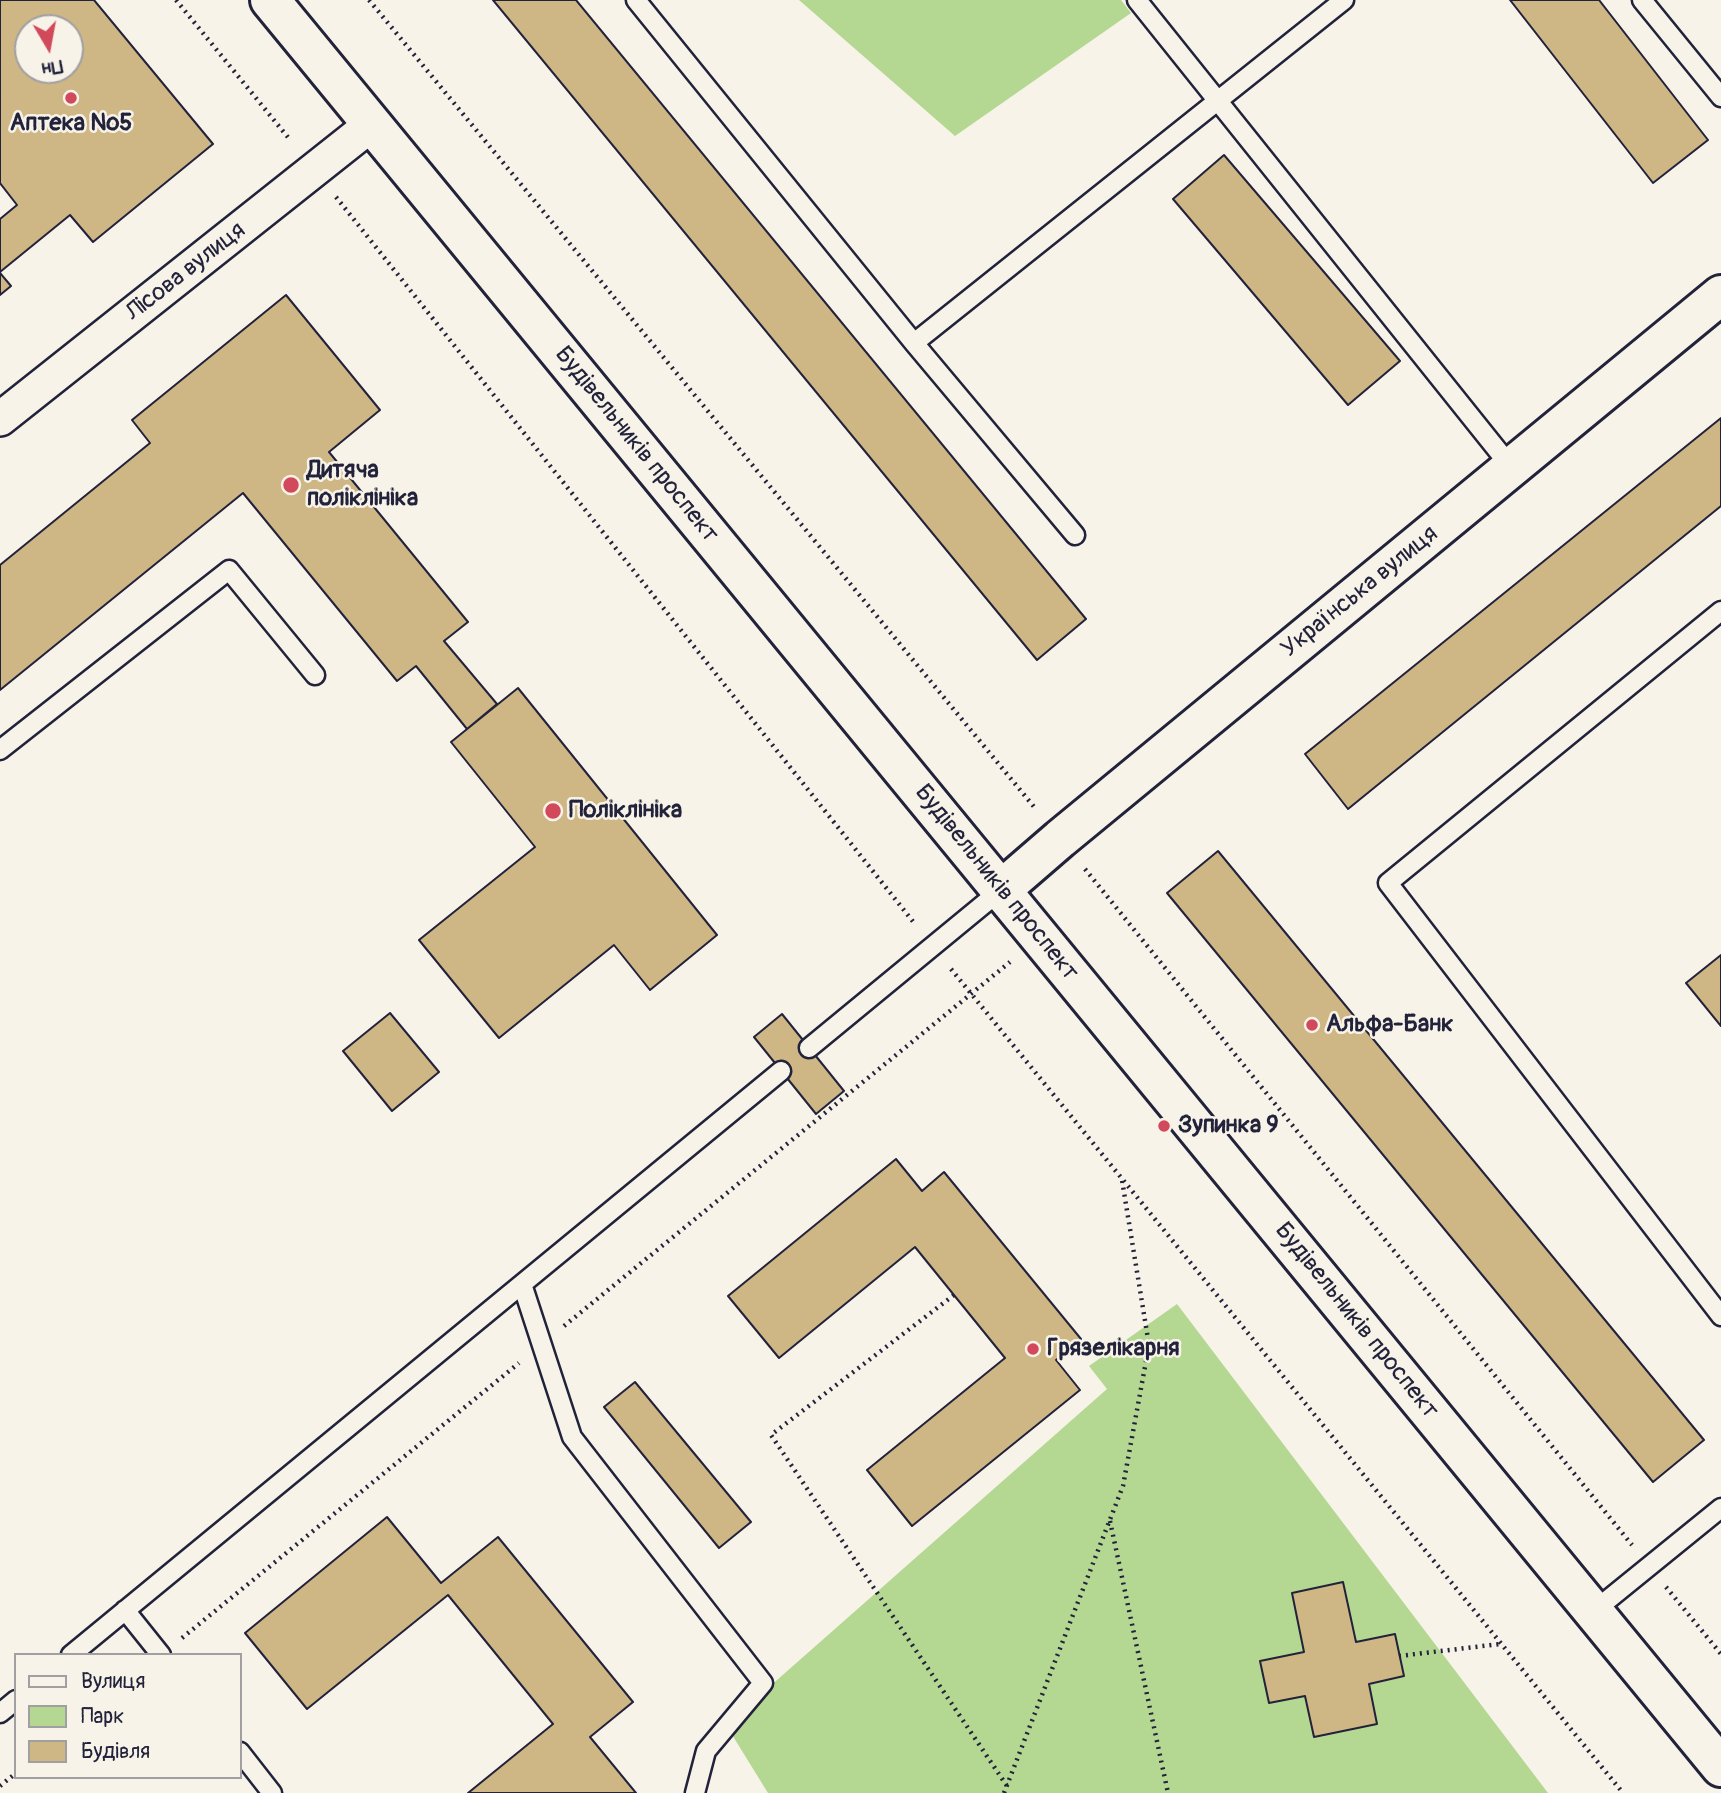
<!DOCTYPE html>
<meta charset="utf-8">
<style>
body{margin:0}
#map{position:relative;width:1721px;height:1793px;overflow:hidden;background:#f7f3e8;font-family:Pangolin,sans-serif}
canvas{display:block}
.legend{position:absolute;left:14px;top:1653px;width:228px;height:126px;box-sizing:border-box;background:#f7f3e8;border:2px solid #a29fa3;margin:0;padding:9px 12px;list-style:none;font-size:21px;color:#22223b}
.legend li{display:flex;align-items:center;gap:14px;height:35px}
.legend b{width:35px;border:2px solid #a29fa3}
.north{position:absolute;left:14px;top:14px;width:70px;height:70px;box-sizing:border-box;background:#f7f3e8;border:2px solid #a29fa3;border-radius:50%;rotate:170deg;font-size:19px;font-weight:700;line-height:28px;text-align:center;color:#22223b}
.north::after{content:'';display:block;margin:auto;width:24px;height:32px;background:#d1495b;clip-path:polygon(50% 0,100% 100%,50% 72%,0 100%)}
</style>
<div id="map">
<canvas width="1721" height="1793"></canvas>
<ul class="legend">
<li><b style="height:9px;background:#f7f3e8"></b>Вулиця</li>
<li><b style="height:19px;background:#b4d791"></b>Парк</li>
<li><b style="height:19px;background:#ceb685"></b>Будівля</li>
</ul>
<div class="north">Пн</div>
</div>
<script>
const context = document.querySelector('canvas').getContext('2d');
context.lineJoin = 'round';
function fillPath(path, color) {
  context.fillStyle = color;
  context.fill(path, 'evenodd');
}
function stroke(path, color, width, dash) {
  context.strokeStyle = color;
  context.lineWidth = width;
  context.lineCap = dash ? 'butt' : 'round';
  context.setLineDash(dash || []);
  context.stroke(path);
}
function label(font, color, halo, rows, align = 'center') {
  context.font = font + ' Pangolin,sans-serif';
  context.lineWidth = 5;
  context.setLineDash([]);
  context.textBaseline = 'middle';
  context.strokeStyle = halo;
  context.fillStyle = color;
  for (const [text, x, y, turn = 0] of rows) {
    context.save();
    context.translate(x, y);
    context.rotate((+turn || 0) * Math.PI / 180);
    context.textAlign = isNaN(turn) ? turn : align;
    if (halo) context.strokeText(text, 0, 0);
    context.fillText(text, 0, 0);
    context.restore();
  }
}
const green = new Path2D(`
 M799 0H1121L1131 13 955 136Z
 M1177 1304 1548 1793H768L726 1725 1107 1389 1089 1366Z`);
const building = new Path2D(`
 M0 0H94L213 144 93 242 70 215 0 272V219L17 205 0 183ZM28 28H70V70H28Z
 M493 0H576L1086 619 1037 660Z
 M1510 0H1599L1708 140 1653 183Z
 M1224 155 1400 361 1348 405 1173 199Z
 M0 273 11 286 0 295Z
 M286 295 380 410 329 452 468 622 444 641 497 704 467 729 416 666 397 681 243 493 0 690V565L150 443 132 420Z
 M1721 418V506L1348 809 1305 754Z
 M518 688 717 935 650 990 614 945 499 1038 419 940 535 847 451 742Z
 M1218 851 1704 1440 1653 1482 1167 893Z
 M1721 955V1026L1686 983Z
 M390 1013 439 1072 392 1111 343 1051Z
 M782 1014 844 1091 816 1114 754 1037Z
 M896 1159 922 1191 944 1172 1081 1339 1056 1360 1080 1390 912 1526 867 1470 1005 1358 915 1247 779 1358 728 1296Z
 M635 1382 751 1522 719 1548 604 1407Z
 M387 1517 441 1583 498 1537 633 1702 590 1737 636 1793H468L553 1724 448 1595 307 1709 245 1633Z
 M1343 1582 1356 1642 1395 1634 1404 1676 1369 1684 1377 1724 1314 1737 1305 1696 1269 1703 1260 1661 1304 1652 1292 1593Z`);
const path = new Path2D(`
 M176 0 291 141
 M369 0 1035 808
 M336 197 915 924
 M1085 869 1632 1545
 M951 969 1623 1793
 M954 1295 771 1435 1007 1786
 M564 1326 1010 962
 M1110 1521 1168 1793
 M1666 1587 1721 1654
 M182 1638 519 1363
 M1399 1656 1500 1644
 M0 1786 16 1773
 M1004 1793 1123 1486 1149 1345 1122 1180`);
const service = new Path2D(`
 M636 0 914 343 1075 535
 M1137 0 1511 467
 M1642 0 1721 97
 M914 343 1344 0
 M1721 611 1388 883 1721 1316
 M0 750 229 570 315 675
 M809 1048 1001 890
 M522 1284 572 1437 763 1683 706 1751 695 1793
 M125 1610 161 1655
 M1594 1611 1721 1508
 M71 1655 781 1071
 M0 1713 16 1700
 M240 1752 272 1793`);
const minor = new Path2D(`
 M0 419 372 124`);
const tertiary = new Path2D(`
 M270 0 1721 1767
 M1001 890 1060 839 1721 295`);
const markers = [
 [71,98,7,"#d1495b"],
 [291,485,9,"#d1495b"],
 [553,811,9,"#d1495b"],
 [1312,1025,7,"#d1495b"],
 [1164,1126,7,"#d1495b"],
 [1033,1349,7,"#d1495b"]
];
const poiNames = [
 ["Аптека №5",71,124,"center"],
 ["Дитяча",307,471],
 ["поліклініка",307,499],
 ["Поліклініка",569,811],
 ["Альфа-Банк",1326,1025],
 ["Зупинка 9",1178,1126],
 ["Грязелікарня",1047,1349]
];
const streetNames = [
 ["Лісова вулиця",186,272,-38],
 ["Будівельників проспект",636,445,51],
 ["Українська вулиця",1360,592,-39],
 ["Будівельників проспект",996,883,51],
 ["Будівельників проспект",1356,1321,51]
];
fillPath(green, '#b4d791');
fillPath(building, '#ceb685');
stroke(building, '#22223b', 2);
stroke(service, '#22223b', 23);
stroke(minor, '#22223b', 38);
stroke(tertiary, '#22223b', 44);
stroke(path, '#22223b', 4.5, [2, 5]);
stroke(service, '#f7f3e8', 18);
stroke(minor, '#f7f3e8', 33);
stroke(tertiary, '#f7f3e8', 38);
for (const [x, y, r, color] of markers) {
  const dot = new Path2D();
  dot.arc(x, y, r, 0, 2 * Math.PI);
  context.fillStyle = color;
  context.fill(dot);
  stroke(dot, '#f7f3e8', 2.5);
}
label('bold 24px', '#22223b', '#f7f3e8', poiNames, 'left');
label('24px', '#22223b', '#f7f3e8', streetNames);
</script>
